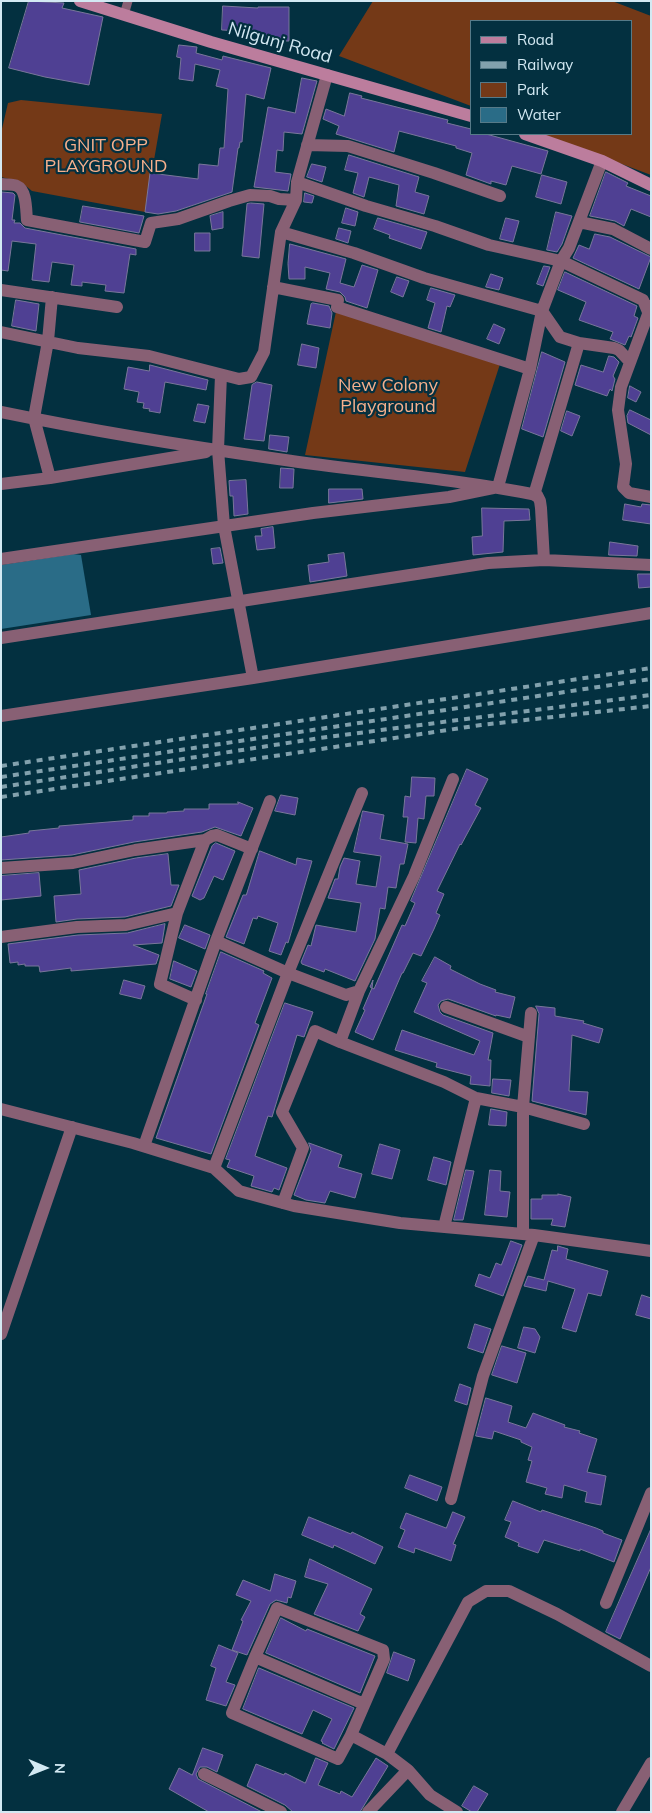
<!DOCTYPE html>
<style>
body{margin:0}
#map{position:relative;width:652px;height:1813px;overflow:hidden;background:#033040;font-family:Mulish,sans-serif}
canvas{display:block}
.frame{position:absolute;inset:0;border:2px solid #d3e9f3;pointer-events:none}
.legend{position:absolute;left:470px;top:20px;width:162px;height:115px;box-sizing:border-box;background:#033040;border:1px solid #567a88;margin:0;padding:6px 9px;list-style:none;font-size:15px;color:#d3e9f3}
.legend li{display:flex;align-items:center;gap:10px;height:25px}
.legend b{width:25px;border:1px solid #567a88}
.north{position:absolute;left:20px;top:1743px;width:50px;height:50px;-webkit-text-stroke:4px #033040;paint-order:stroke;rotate:91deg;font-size:14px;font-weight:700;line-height:20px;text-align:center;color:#d3e9f3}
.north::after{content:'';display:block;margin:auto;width:18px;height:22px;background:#d3e9f3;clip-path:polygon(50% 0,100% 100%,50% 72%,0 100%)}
</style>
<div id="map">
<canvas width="652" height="1813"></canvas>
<div class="frame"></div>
<ul class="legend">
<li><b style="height:6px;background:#bc7d9d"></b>Road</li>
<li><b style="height:6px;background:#82a1ad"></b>Railway</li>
<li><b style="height:14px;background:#743917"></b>Park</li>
<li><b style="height:14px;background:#2a6c87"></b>Water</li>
</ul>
<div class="north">N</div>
</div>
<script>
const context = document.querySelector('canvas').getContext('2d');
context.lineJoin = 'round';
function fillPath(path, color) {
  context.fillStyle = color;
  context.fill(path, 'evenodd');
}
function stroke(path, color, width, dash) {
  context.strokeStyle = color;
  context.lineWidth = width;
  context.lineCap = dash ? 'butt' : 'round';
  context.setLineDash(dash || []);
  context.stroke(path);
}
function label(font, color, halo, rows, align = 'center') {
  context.font = font + ' Mulish,sans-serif';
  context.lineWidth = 4.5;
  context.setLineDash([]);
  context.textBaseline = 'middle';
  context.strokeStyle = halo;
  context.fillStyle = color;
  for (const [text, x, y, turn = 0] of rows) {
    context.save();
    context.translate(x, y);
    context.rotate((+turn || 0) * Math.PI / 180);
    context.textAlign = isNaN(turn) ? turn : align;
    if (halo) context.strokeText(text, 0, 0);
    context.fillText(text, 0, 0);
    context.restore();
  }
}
const green = new Path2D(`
 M373 1H612L651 16V175L542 134H631V21H471V106L339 56Z
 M21 100 162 114 145 212 32 191 21 182 1 177V133L8 103Z
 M337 307 500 364 465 472 305 455Z`);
const water = new Path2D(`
 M73 554 81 555 91 615 1 629V565Z`);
const building = new Path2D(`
 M29 1 64 3 62 8 103 17 89 85 45 77 9 68Z
 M223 6 258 8V7H289V41H258V32L222 30Z
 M179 45 197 47 196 53 222 60 223 56 271 68 264 99 246 94 242 142H240L239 148H238L232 192 176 211 158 214 145 212 150 173 198 179 199 164 218 166 220 148H224L228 89 216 86 220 70 195 64 193 81 179 79 181 58 177 57Z
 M302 78 317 81 302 134 284 132 283 151 277 150 275 172 291 174 288 191 254 187 268 107 295 113Z
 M350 93 362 96 361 98 448 120 447 123 471 129V134H486L548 151 541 174 512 166 506 185 491 181V184L466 175 472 153 456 148V146L399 131 394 152 336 134 339 126 323 119 326 109 344 116Z
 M349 155 419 177 415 192 429 196 424 214 396 206 399 185 369 177 364 197 353 193 358 173 345 170Z
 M312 164 326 167 322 182 307 177Z
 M606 172 628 183 626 186 651 196V217L631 209 624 226 615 221 590 216Z
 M542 175 567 182 561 204 536 197Z
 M2 192 13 193 15 195 12 220H15L14 223H20L25 228 136 249V255L130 254 124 293 105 291 106 285 82 282V286L71 285 74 265 52 262 49 282 32 280 36 244 12 241 8 271 1 270Z
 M305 193 314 196 312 203 304 202Z
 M251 203 264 204 259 258 242 256 247 204Z
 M83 206 144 216 139 233 80 222Z
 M346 208 358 212 355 226 342 223Z
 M223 212V228L212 230 210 216Z
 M556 212 572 216 562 244 557 252 547 250Z
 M378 218 427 232 421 249 389 238 390 235 374 229Z
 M506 218 519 221 513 242 500 239Z
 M339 228 351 231 348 243 336 239Z
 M195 233H210V251H195Z
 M595 234 610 237 651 257 639 289 573 258 579 245 589 249Z
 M290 244 346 259 340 283 354 287 362 265 378 270 367 308 346 301 345 297 340 292 326 289 330 273 305 267V279H289L288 264Z
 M544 266 550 267 543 286 537 284Z
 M565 272 637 306 634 316 638 318 631 337 629 336 625 345 610 339 613 332 579 320 586 302 558 290Z
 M491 274 503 278 499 290 486 287Z
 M397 277 409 281 403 297 391 292Z
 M431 288 455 295 450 307 447 306 441 332 428 328 435 303 427 300Z
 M16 300 39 304 36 331 12 326Z
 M313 303 329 306 332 313 330 328 307 324 311 304Z
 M494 324 505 329 499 344 487 339Z
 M302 344 319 348 316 368 298 365Z
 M542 352 565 362 543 437 522 429Z
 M609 356 614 357 619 362 613 376 615 379 612 391 610 389 607 396 575 385 581 365 603 372Z
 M150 365 208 380 206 390 165 382 160 413 149 411 150 409 143 408 144 403 137 402 139 392 124 389 128 367 149 371Z
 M257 382 272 385 264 441 244 439 252 385Z
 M630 386 641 392 636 402 628 398Z
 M198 404 209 406 205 423 194 421Z
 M630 410 651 420V435L628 423 627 416Z
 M567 411 580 416 572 436 561 431Z
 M270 435 289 437 287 452 269 449Z
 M281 468 294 469 293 488H280Z
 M246 480 248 514 234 516 233 496H230L229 481Z
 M329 489H362L363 499 329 503Z
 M625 504 641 507 642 504 651 505V524L623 520Z
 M482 508 529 509 530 520 504 521 503 552 473 555 472 537 482 536Z
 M273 527 275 548 257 550 255 536H262L261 529Z
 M610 542 638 546 637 556 609 555Z
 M220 548 223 563 213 564 211 549Z
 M344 553 347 576 310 582 308 565 329 562 328 555Z
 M638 574H651V587L639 588Z
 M467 769 488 779 475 805 481 808 461 845 460 844 437 891 444 894 436 913 440 915 434 929 421 956 413 953 403 973H402L373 1040 355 1032 365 1010 363 1009 372 988 370 987 373 980 372 988 374 989 402 925 405 926 415 903 411 901Z
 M412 777 435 778 434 796H426L424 819 418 818 416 843 405 842 408 817H403L405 796 410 797Z
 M281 795 298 798 295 815 275 811Z
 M238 802 253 808 241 836 215 827 202 832 134 842 72 855 1 860V837L29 833V831L59 828V826L133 820V816H149V813H167V812L184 811V809H209V804H238Z
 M363 811 384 815 380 839 408 844 404 864H400L396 888 388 887 385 909 380 908 375 939 355 981 325 969 324 972 302 964 301 962 308 945 311 946 316 925 356 932 361 903 328 898 335 879H338L340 867 344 858 360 861 356 884 376 887 381 856 354 852Z
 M216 843 235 851 223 880 214 876 204 898 200 900 192 896 212 846Z
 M260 851 296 865 297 858 312 861 288 943 286 942 281 955 269 951 278 923 258 916 257 919 253 918 244 944 226 937 243 895H246Z
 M168 854 171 885H179L171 906 125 917 77 919 56 922 54 896 81 894 79 870 136 858Z
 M39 873 41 896 1 900V876Z
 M165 924 162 943 133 945 159 955 156 964 71 971V968L40 972 39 966H25V964L18 965V962L10 963 8 944 78 935 127 933Z
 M185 925 210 935 205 949 179 938Z
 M221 952 264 971 263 973 272 978 255 1023 259 1025 211 1154 156 1138 207 994H206Z
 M435 957 451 966 450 969 480 984 496 990 495 992 515 997 510 1018 496 1015V1016L448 999 441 1001 438 1005 440 1012 443 1015 493 1033 488 1060H491L490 1086 470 1084 471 1076 436 1067 437 1063 395 1050 402 1030 474 1055 480 1041 414 1012 427 983 422 981Z
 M174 961 197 971 191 987 170 979Z
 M124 980 145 986 141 999 120 994Z
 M285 1003 313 1012 304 1037 297 1035 272 1117 268 1116 255 1156 287 1168 279 1190 274 1188 272 1192 251 1186 254 1176 227 1167 230 1160 226 1159Z
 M536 1006 555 1008V1016L584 1021 583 1023 603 1029 599 1043 572 1035 569 1091 588 1092 586 1115 532 1101 539 1014Z
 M493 1079 511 1080 509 1096 492 1093Z
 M491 1109 507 1112 506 1126 489 1125Z
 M309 1143 342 1155 338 1167 362 1174 355 1198 330 1191 325 1203 306 1200 294 1195 311 1151Z
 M380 1144 400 1150 392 1179 372 1174Z
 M434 1157 451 1162 446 1185 428 1180Z
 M466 1170 474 1171 463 1220H454Z
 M490 1170 501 1171 500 1191 510 1192 507 1217 485 1215Z
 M558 1194 571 1197 565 1227 551 1225 553 1219H531V1199H542V1195H558Z
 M511 1241 522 1245 503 1296 475 1286 479 1274 490 1278 496 1263 501 1265Z
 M558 1246 568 1249 566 1259 608 1271 601 1296 588 1293 576 1332 562 1328 575 1289 548 1281 546 1291 524 1286 528 1276 544 1280 552 1250 557 1251Z
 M642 1295 651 1298V1319L636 1315Z
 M475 1324 491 1329 483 1353 468 1348Z
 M524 1327 535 1329 540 1337 535 1353 518 1348Z
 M502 1346 526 1353 517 1383 492 1375Z
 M460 1384 471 1388 467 1405 455 1401Z
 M486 1398 512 1406 508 1422 526 1428 533 1413 565 1425 564 1427 580 1431 579 1433 597 1439 587 1472 606 1476 601 1505 585 1502 587 1492 564 1485 562 1498 545 1494 547 1488 526 1482 532 1461 528 1460 532 1447 521 1442V1440L494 1431 492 1439 476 1436Z
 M410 1475 442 1487 437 1501 405 1488Z
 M513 1501 541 1512 542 1510 596 1528 603 1531V1533L622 1540 614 1562 580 1549V1551L544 1540 538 1553 518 1546 519 1543 505 1537 511 1522 505 1520Z
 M453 1512 465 1517 453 1544 456 1545 451 1561 415 1548 414 1553 398 1547 405 1530 400 1528 406 1513 446 1528Z
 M309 1517 351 1534 352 1532 383 1547 375 1564 334 1545 333 1548 302 1535Z
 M651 1529V1567L620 1639 606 1632Z
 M310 1559 372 1589 360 1614 365 1617 358 1631 314 1614 328 1584 305 1577Z
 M275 1574 296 1581 291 1598 288 1597 287 1603 276 1600 270 1604 247 1655 232 1650 243 1621 241 1620 251 1601 236 1595 243 1580 270 1591Z
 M281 1618 306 1631 307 1629 375 1656 360 1693 266 1653Z
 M219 1645 238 1653 226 1682 235 1685 226 1706 206 1700 216 1668 211 1666Z
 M394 1652 415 1660 408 1681 387 1673Z
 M259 1668 354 1708 334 1749 322 1743 323 1742 321 1741 332 1719 313 1710 302 1734 243 1709Z
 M203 1748 223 1755 217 1772 207 1767H200L196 1774 198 1779 262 1812H209L169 1789 179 1768 192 1775Z
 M316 1758 328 1763 318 1785 340 1794 341 1791 352 1797 376 1758 388 1766 360 1812H293L285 1805 247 1786 256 1764 284 1775 285 1773 305 1783Z
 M474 1786 488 1794 477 1812H472L462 1806Z`);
const lane = new Path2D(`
 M124 15 128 1`);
const street = new Path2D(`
 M307 145 348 146 434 173 500 196
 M297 182 366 206 435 226 489 245 561 261 643 300 648 312
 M1 184C6 185 13 184 17 186 27 190 26 211 27 220L145 242 151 223 178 219 229 201 250 195 270 196 279 199 296 200
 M579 222 613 229 651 249
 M281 232 354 253 424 278 542 311 560 337 579 343 614 348 619 350 630 362
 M273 287 338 300 337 307 530 369
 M1 290 117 307
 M651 306 621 387 618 410 626 464 623 487 629 493 651 497
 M1 332 78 348 149 356 239 379 251 377 264 352 281 232 296 200 297 182 327 75
 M221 375 218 450 224 526 253 678
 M1 412C93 431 185 446 278 459 364 472 452 478 537 495L540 501 541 508 544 560
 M50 478 34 418 48 341 52 297
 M1 484 50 478 206 452
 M534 495 579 343
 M1 559 313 513 449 497 498 487 530 369 542 311 561 261 569 248 602 161
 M1 638 488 563 544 560 651 565
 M1 716 253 678 651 613
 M270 801 216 941 288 973 362 793
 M1 868 73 863 135 850 205 840
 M1 937 77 927 126 925 177 913
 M359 991 340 1042 444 1082 476 1098 523 1107 584 1124
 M196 1000 160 984 177 913 205 840 212 836 217 835 252 849
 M446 1007 529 1037
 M1 1109 133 1143 214 1168 239 1191 294 1206 400 1223 534 1235 651 1251
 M144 1146 216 941
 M214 1168 288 973 346 995 359 991 414 876 453 779
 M283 1203 303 1148 282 1112 315 1031 340 1042
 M444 1227 476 1098
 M523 1234V1107L531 1013
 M1 1334 72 1127
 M451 1499 483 1376 534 1235
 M606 1603 651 1493
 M255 1657 277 1608 383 1650 384 1659 351 1735
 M364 1704 255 1657 232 1713 338 1759 351 1735 387 1754
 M204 1774 281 1812
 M368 1812 408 1770
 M457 1812 430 1795 408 1770 387 1754 468 1602 486 1591H509L557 1614 651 1666
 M622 1812 651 1763`);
const secondary = new Path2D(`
 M80 1 211 42 471 116
 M525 134 602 161 651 185`);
const rail = new Path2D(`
 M1 766 651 668
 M1 777 651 679
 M1 787 320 738 651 695
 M1 797 481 725 651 706`);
const streetNames = [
 ["Nilgunj Road",280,43,16]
];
const parkNames = [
 ["GNIT OPP",106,146],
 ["PLAYGROUND",106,167],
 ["New Colony",388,386],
 ["Playground",388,407]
];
fillPath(green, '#743917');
fillPath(water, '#2a6c87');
fillPath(building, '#4f4093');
stroke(building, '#79769a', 1);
stroke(lane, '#886074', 9);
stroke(street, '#886074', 12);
stroke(secondary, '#bc7d9d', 12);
stroke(rail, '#82a1ad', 4, [6, 6]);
label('18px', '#d3e9f3', '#033040', streetNames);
label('18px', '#f7b08c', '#033040', parkNames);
</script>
